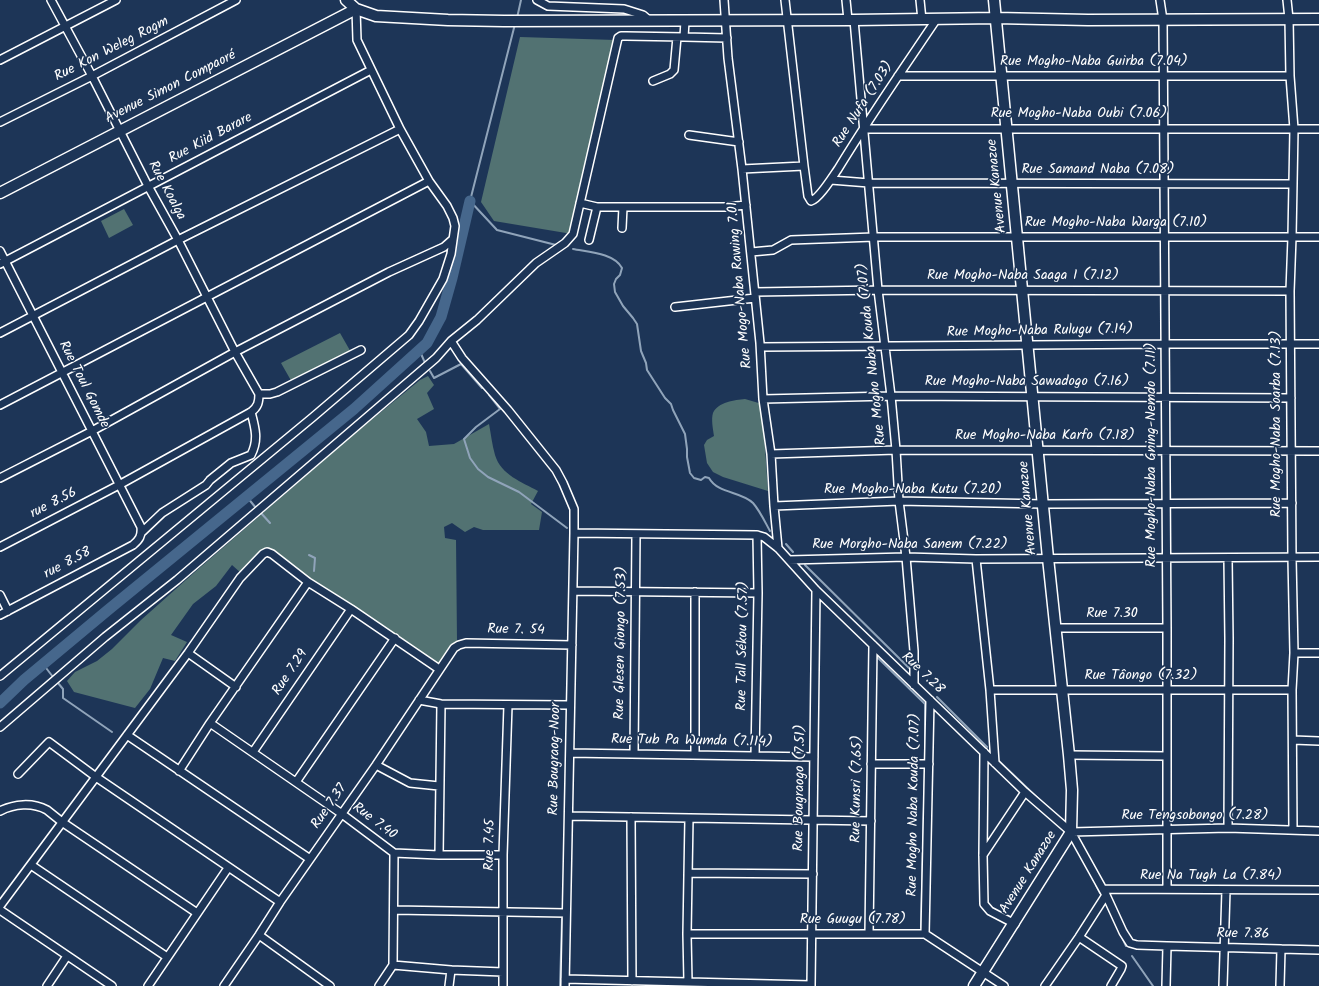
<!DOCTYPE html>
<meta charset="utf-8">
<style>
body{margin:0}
canvas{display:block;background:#1d3557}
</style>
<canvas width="1319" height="986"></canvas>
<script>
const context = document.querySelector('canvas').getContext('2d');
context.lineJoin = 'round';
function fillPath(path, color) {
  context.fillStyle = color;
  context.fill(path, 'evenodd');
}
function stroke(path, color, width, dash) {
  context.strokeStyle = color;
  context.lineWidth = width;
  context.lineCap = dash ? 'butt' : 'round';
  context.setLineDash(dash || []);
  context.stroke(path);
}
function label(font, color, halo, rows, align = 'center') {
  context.font = font + ' Kalam,sans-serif';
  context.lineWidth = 3.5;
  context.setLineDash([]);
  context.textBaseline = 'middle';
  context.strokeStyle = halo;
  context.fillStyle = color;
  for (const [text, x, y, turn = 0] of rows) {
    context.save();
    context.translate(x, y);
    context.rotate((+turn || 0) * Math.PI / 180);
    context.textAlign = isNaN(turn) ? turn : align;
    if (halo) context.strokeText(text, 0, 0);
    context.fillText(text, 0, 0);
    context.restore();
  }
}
const green = new Path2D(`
 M520 37 615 40 572 234 494 221 481 202Z
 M124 209 133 225 109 238 101 221Z
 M340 333 352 354 293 384 281 363Z
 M428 376 434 385 427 393 434 409 417 419 426 432 429 446 454 444 489 424C491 434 492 445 495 455 501 475 522 482 538 491L531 504 542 512 539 530H483L474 527 465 532 452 523 444 527 445 538 456 540 457 641 439 664 265 548 241 573 232 565 216 586 193 604 171 635 187 642 175 661 163 658 150 689 135 708 74 692 67 681 75 672 97 661 112 649 141 620 196 571 353 435 420 380Z
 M745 399 762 404 768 491 723 477 713 472 707 463 704 445 707 440 714 436C713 429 711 419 713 413 718 402 735 400 745 399Z`);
const stream = new Path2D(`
 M517 18 521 0
 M515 24 470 201 497 230 556 245
 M573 249C588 252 614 253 622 268L620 275 616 279 614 284 615 292 623 306 633 318 637 324 641 351 646 363 647 370 665 398 671 404 673 410 685 434 687 449V457L690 473 694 478 701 480 705 477 709 478C718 494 741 491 753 503 760 511 765 522 770 531
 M419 349 425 363
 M430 371 434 378 461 364 482 388
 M489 395 500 409 476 427 464 439 470 458 478 469 488 477 519 492 567 528
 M247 497 256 508
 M261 513 270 523
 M786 544 793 552
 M309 555 315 558 314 571
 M805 565 909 668
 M875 655 925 704V762
 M43 664 53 677
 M58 683 63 689V698L112 732
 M937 697 987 747
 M999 761 1046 806
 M1096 885 1100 893
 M1107 906 1113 918
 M921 927 925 766
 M1121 935 1126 946
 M1132 956 1153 986
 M560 986 562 919`);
const river = new Path2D(`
 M0 703 24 680 108 610 354 409 427 343 441 317 452 278 470 201`);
const street = new Path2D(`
 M51 0 92 76 148 186 178 240 235 352 259 394
 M537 0 548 6 624 9 643 15 650 21
 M724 0 728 58 742 169 760 343 763 399 771 454 774 506 778 548
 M785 0 804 166 808 196 811 201C819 199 833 176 838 169 869 118 903 69 936 20
 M846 0 848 20
 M920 0 922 20
 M1160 0 1163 20 1167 628V889
 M1287 0 1289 19 1290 76 1294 129 1292 237 1290 291 1292 558 1294 653 1292 690 1293 830
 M854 20 878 290 891 396 896 450 899 501 906 557 914 651V685
 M684 37 727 38
 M0 60 116 0
 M898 76H1290
 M653 81 670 74 674 70 677 37
 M0 122 92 76 236 0
 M865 129H1319
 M689 135 739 142
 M742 169 804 166
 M831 180 869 183 1293 184
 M580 203 597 207H726L746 205
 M622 228 623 207
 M589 240 597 207
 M0 251 141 527C142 536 139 540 133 545L0 615
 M751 252 773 250 791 240 874 237H1319
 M0 264 371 70
 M755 292 878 290 1290 291
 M675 307 755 298
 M0 333 178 240 400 129
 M761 347 1166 344H1319
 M763 399 891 396 1291 398
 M0 405 429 181
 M771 454 896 450 1319 451
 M0 478 92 431 235 352 389 272 444 247 453 239
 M774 506 899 501 1043 504 1292 503
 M142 532 162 513 206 485 210 480 231 463 251 455C259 440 255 427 251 412
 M574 533 757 535 764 537 778 548 816 590 873 645 1025 792 1071 832 1106 895 1123 932 1130 943 1137 945 1167 946 1319 950
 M0 547 119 485 251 412C258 407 259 402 259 394H270L277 392 361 350
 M976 559 990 690 995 763
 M1228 559 1229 639 1228 828
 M789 560 906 557 976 559 1319 557
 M573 591 758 593
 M0 595 8 611
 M1056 628H1167
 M188 653 236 687
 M1294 653H1319
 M0 676 313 417 409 335 419 321 443 279 451 254 455 226 453 218 447 206 429 181 400 129 357 40 356 9
 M990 690H1292
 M419 700 441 704 570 705
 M210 723 342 814 394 853 439 855H503
 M0 727 105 637 177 580 436 358 451 341
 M127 735 310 859
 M1293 740 1319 741
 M253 752 351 609
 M984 752 983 855 984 904 990 911 1015 924
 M570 753 814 757
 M634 754 636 534
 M695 755V592
 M1069 755 1167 756
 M755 756 758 593 757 535
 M871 764H929
 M376 765 410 783 439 786
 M179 771 210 723 308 582
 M18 774 49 742 96 777 280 902
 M296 782 395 638
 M0 811C14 804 32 802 47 810 52 814 57 818 62 822L197 913
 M569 816 871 821
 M631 817 632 981
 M1071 832 1228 828 1319 831
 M439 855 441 704
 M983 855 1025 792
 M31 865 167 957
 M688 873 813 874
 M1103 889 1319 890
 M0 906 188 653 240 578 263 554 267 552 272 554 308 582 351 609 439 669
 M0 910 112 986
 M394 910 566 913
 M687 934H925L1004 986
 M869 934 873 645
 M925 934 930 700
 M259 935 330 986
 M1079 937 1122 966 1121 969 1111 986
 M393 965 451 970 503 972
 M565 979 811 985
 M688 982 687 934 689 818
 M47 986 67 956
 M148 986 228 868
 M224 986 259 935 280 902 376 765 454 648 459 645 466 643 572 645
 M379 986 393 965 394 853
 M449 986 451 970
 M503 986V855L508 705
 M565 986 574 533V509L563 483 556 470 508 410 462 358 451 341 477 320 536 263 565 243 573 234 618 38 621 36H626L684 37 685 21
 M811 986 816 590
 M1045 986 1079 937 1106 895
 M1166 986 1167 946
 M1223 986 1226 890
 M1280 986 1281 949`);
const secondary = new Path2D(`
 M346 0 356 9 376 16 448 20 504 21 854 20 996 18 1088 20 1319 19
 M0 193 356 9
 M974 986 1071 832 1072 790 1069 755 1048 558 994 0`);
const streetNames = [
 ["Rue Kon Weleg Rogm",112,50,-27],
 ["Rue Mogho-Naba Guirba (7.04)",1094,63],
 ["Avenue Simon Compaoré",171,88,-27],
 ["Rue Nufa (7.03)",864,105,-57],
 ["Rue Mogho-Naba Oubi (7.06)",1079,115],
 ["Rue Kiid Barare",211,139,-28],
 ["Rue Samand Naba (7.08)",1098,171],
 ["Avenue Kanazoe",998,186,-96],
 ["Rue Koalga",166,191,62],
 ["Rue Mogho-Naba Warga (7.10)",1116,224],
 ["Rue Mogho-Naba Saaga I (7.12)",1023,277],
 ["Rue Mogo-Naba Rawing 7.01",741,285,-95],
 ["Rue Mogho-Naba Rulugu (7.14)",1040,332,-1],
 ["Rue Mogho Naba Kouda (7.07)",873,354,-96],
 ["Rue Mogho-Naba Sawadogo (7.16)",1027,383],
 ["Rue Toul Gomde",83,385,63],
 ["Rue Mogho-Naba Soarba (7.13)",1278,424,-90],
 ["Rue Mogho-Naba Karfo (7.18)",1045,437],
 ["Rue Mogho-Naba Gning-Nemdo (7.11)",1153,455,-90],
 ["Rue Mogho-Naba Kutu (7.20)",913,491],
 ["rue 8.56",54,504,-27],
 ["Avenue Kanazoe",1029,508,-95],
 ["Rue Morgho-Naba Sanem (7.22)",910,546],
 ["rue 8.58",68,564,-28],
 ["Rue 7.30",1112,615],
 ["Rue 7. 54",516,631,1],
 ["Rue Glesen Giongo (7.53)",622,643,-89],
 ["Rue Tall Sékou (7.57)",744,646,-89],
 ["Rue 7.29",291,673,-56],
 ["Rue 7.28",922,674,44],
 ["Rue Tâongo (7.32)",1141,677],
 ["Rue Tub Pa Wumda (7.114)",692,742,1],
 ["Rue Bougraog-Noor",556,759,-89],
 ["Rue Bougraogo (7.51)",801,788,-89],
 ["Rue Kunsri (7.65)",858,789,-89],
 ["Rue Mogho Naba Kouda (7.07)",915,805,-89],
 ["Rue 7.37",330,807,-55],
 ["Rue Tengsobongo (7.28)",1195,817],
 ["Rue 7.40",374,822,37],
 ["Rue 7.45",491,845,-89],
 ["Avenue Kanazoe",1029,873,-58],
 ["Rue Na Tugh La (7.84)",1211,877],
 ["Rue Guugu (7.78)",853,921],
 ["Rue 7.86",1243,935,1]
];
fillPath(green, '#527272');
stroke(stream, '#90a4ba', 2);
stroke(river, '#46678c', 11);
stroke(street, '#fff', 10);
stroke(secondary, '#fff', 13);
stroke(street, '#1d3557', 7);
stroke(secondary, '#1d3557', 10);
label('14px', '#fff', '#1d3557', streetNames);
</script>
